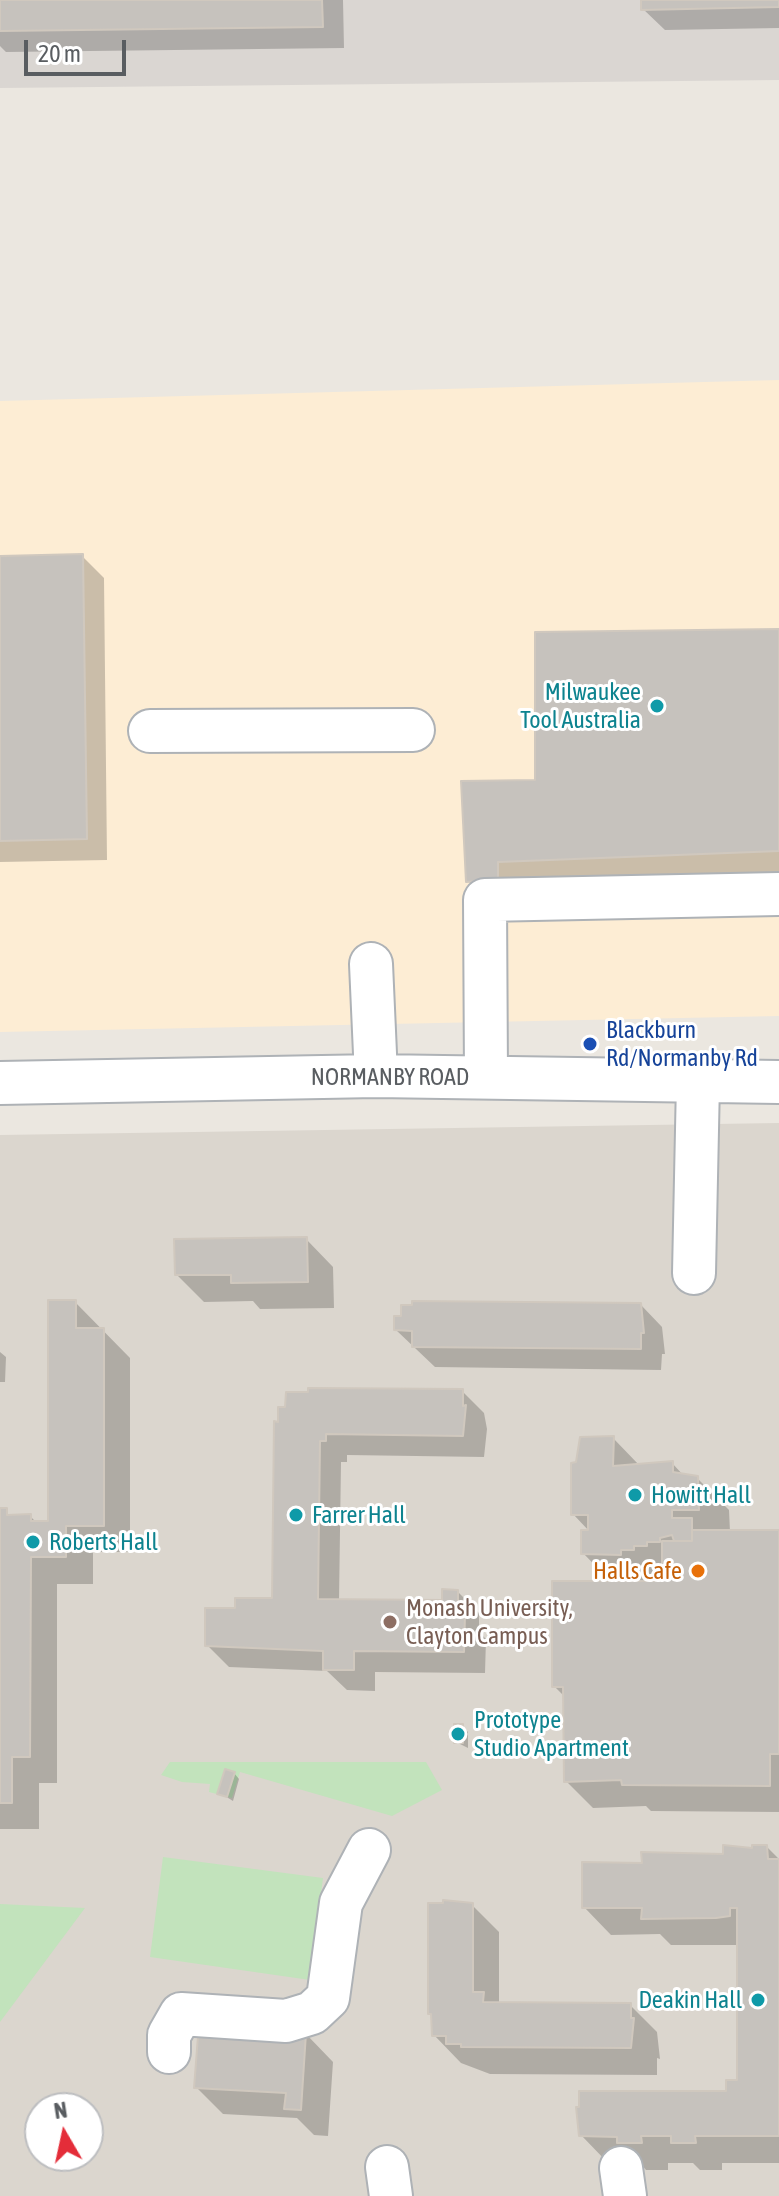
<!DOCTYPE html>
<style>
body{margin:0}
#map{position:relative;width:779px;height:2196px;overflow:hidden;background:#ebe7e0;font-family:"Asap Condensed",sans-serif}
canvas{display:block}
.north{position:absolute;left:24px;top:2092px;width:80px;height:80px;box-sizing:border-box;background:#fff;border:2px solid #bdbec0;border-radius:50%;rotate:351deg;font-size:22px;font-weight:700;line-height:32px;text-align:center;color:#595d61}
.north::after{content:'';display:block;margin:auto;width:28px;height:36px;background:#e42d39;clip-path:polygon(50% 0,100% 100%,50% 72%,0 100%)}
.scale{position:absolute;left:24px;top:40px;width:102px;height:36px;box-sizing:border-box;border:4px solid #595d61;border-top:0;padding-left:10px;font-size:24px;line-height:28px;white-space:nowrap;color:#595d61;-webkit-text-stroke:6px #fff;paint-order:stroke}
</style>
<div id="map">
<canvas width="779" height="2196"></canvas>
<div class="north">N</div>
<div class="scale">20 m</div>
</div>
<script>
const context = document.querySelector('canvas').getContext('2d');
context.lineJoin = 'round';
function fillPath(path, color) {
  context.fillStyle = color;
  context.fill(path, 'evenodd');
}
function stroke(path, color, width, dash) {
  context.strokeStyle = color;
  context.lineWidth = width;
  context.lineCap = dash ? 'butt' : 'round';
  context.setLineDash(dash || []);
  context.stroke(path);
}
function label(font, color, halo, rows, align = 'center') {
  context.font = font + ' "Asap Condensed",sans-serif';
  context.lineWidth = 6;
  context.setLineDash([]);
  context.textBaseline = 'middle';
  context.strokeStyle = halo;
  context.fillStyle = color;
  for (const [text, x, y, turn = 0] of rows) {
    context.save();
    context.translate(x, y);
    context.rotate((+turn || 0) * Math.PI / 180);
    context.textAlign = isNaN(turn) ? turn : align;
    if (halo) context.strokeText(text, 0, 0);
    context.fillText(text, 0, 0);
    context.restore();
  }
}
const commercial = new Path2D(`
 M779 380V1016L0 1032V401Z`);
const industrial = new Path2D(`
 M0 0H779V80L0 88Z`);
const education = new Path2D(`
 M779 1123V2196H0V1135ZM40 2108H88V2156H40Z`);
const green = new Path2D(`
 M170 1762H426L442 1790 392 1816 240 1772 232 1798 209 1792 210 1784 182 1782 161 1775Z
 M163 1857 323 1878 310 1980 150 1957Z
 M0 1904 85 1908 0 2022Z`);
const shadow = new Path2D(`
 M0 0H343L344 48 6 52 0 46Z
 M643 0H779V28L665 30 643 9Z
 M82 556 104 578 107 860 0 862V558Z
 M779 631V873L519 883 490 903 468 881 537 782Z
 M306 1239 333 1267 334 1308 260 1309 253 1301 204 1302 177 1275Z
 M75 1302 130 1358V1552H93V1584H57V1783H39V1829H0V1510L13 1517 30 1516 37 1523 50 1524Z
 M641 1305 662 1327 665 1354H662L661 1370 435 1367 396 1330 414 1307Z
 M0 1352 6 1357 5 1382H0Z
 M462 1391 484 1413 487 1429 484 1457 347 1455V1462H341L339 1601 444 1602 458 1592 479 1613V1632L486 1639 485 1673 375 1672V1691L347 1690 327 1671 229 1667 207 1645 237 1610 274 1600 276 1423Z
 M613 1438 640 1466 672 1463 684 1476 697 1478 729 1510 730 1532H779V1812L651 1811 646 1806 593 1808 566 1781 565 1697 554 1686 612 1583 583 1553 590 1532 573 1514Z
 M462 1726 468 1732V1748L456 1742Z
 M234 1773 239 1779 233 1801 220 1793Z
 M767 1847 779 1859V2163H722V2170H700L693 2163H668V2170H646L640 2163H608L581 2135 728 2093 739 2082V1945H671L660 1934 611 1935 584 1907 644 1865 725 1856Z
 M472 1905 499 1932V2004L630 2005 657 2032 660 2059 657 2058V2075L490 2074 461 2063 434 2035 433 2017 430 2013Z
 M306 2034 333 2062 328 2136 314 2135 297 2118 223 2114 196 2087Z`);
const building = new Path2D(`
 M0 0H322L323 27 0 31Z
 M641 0H779V7L641 10Z
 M83 554 87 839 0 841V556Z
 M779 629V851L498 862V880L466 882 461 781 535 780V632Z
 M307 1237 308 1282 231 1283V1275H175L174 1239Z
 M48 1300H76V1328H104V1526H66V1557H31L30 1757H12V1803H0V1508H7V1515L31 1514V1521H48Z
 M412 1301 641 1303 644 1333H641V1349L412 1347V1331L394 1330V1316H401V1305H412Z
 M308 1388 463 1389V1406L466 1405 463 1436 326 1434V1441H320L318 1599 442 1600V1589L458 1590V1615H465L464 1652 354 1651V1670H323V1651L205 1646V1608H235V1598H272L274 1421 278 1422V1407H285L286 1392H308Z
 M614 1436 613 1466 673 1461V1472L698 1476 699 1510H672V1518H692V1541H674L672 1535 660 1538V1542H647V1546H634V1550H621V1555L581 1554V1530H588V1515H571V1463L576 1462 580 1437Z
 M692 1530H779V1754H770V1786L622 1785 621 1780 564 1782 563 1687H552V1581H662V1541H692Z
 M454 1724H463V1743H454Z
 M225 1769 235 1772 227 1797 217 1794Z
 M723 1845 752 1848V1845H767L768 1859H779V2136H695L696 2143H671V2136H641L642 2143H617V2137L579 2136 576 2107H579V2091H726V2080H737V1908H730V1916L716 1918 641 1919 642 1908H582V1862L642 1863 641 1852 723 1854Z
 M443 1900 473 1903V1992H484L483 2002 631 2003V2018H634L631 2048 461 2047V2044H446V2036H432L431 2014H428V1903H443Z
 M199 2023 306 2033 301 2110 284 2109 286 2093 194 2088Z`);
const minor = new Path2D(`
 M150 731 413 730
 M371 964 376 1076
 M486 1076 485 900 779 894
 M0 1083 376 1076 779 1082
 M694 1273 698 1082
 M169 2052V2035L181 2014 286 2021 312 2013 328 1998 341 1903 369 1850
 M387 2167 391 2196
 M621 2168 625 2196`);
const markers = [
 [657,706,8,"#0f9aa8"],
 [590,1044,8,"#1a4fb4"],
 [635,1495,8,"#0f9aa8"],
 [296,1515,8,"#0f9aa8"],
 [33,1542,8,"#0f9aa8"],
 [698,1571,8,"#e8710a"],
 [390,1622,8,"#8d6e63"],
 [458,1734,8,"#0f9aa8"],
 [758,2000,8,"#0f9aa8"]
];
const cultureNames = [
 ["Milwaukee",641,692,"right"],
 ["Tool Australia",641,720,"right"],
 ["Howitt Hall",651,1495],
 ["Farrer Hall",312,1515],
 ["Roberts Hall",49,1542],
 ["Prototype",474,1720],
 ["Studio Apartment",474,1748],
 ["Deakin Hall",742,2000,"right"]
];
const transitNames = [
 ["Blackburn",606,1030],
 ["Rd/Normanby Rd",606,1058]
];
const streetNames = [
 ["NORMANBY ROAD",390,1077]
];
const foodNames = [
 ["Halls Cafe",682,1571]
];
const educationNames = [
 ["Monash University,",406,1608],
 ["Clayton Campus",406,1636]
];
fillPath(commercial, '#fdedd4');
fillPath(industrial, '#dad6d2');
fillPath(education, '#dbd6ce');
fillPath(green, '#c2e3bc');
fillPath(shadow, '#0003');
fillPath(building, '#c6c2bd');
stroke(building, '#d0c8be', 2);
stroke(minor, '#aeb2b6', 46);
stroke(minor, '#fff', 42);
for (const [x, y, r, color] of markers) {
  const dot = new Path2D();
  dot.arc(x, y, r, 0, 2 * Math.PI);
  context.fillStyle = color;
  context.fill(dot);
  stroke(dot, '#fff', 3);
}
label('24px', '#0d838f', '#fff', cultureNames, 'left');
label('24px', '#164399', '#fff', transitNames, 'left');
label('24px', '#595d61', '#fff', streetNames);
label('24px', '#c56008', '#fff', foodNames, 'right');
label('24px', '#785e54', '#fff', educationNames, 'left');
</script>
